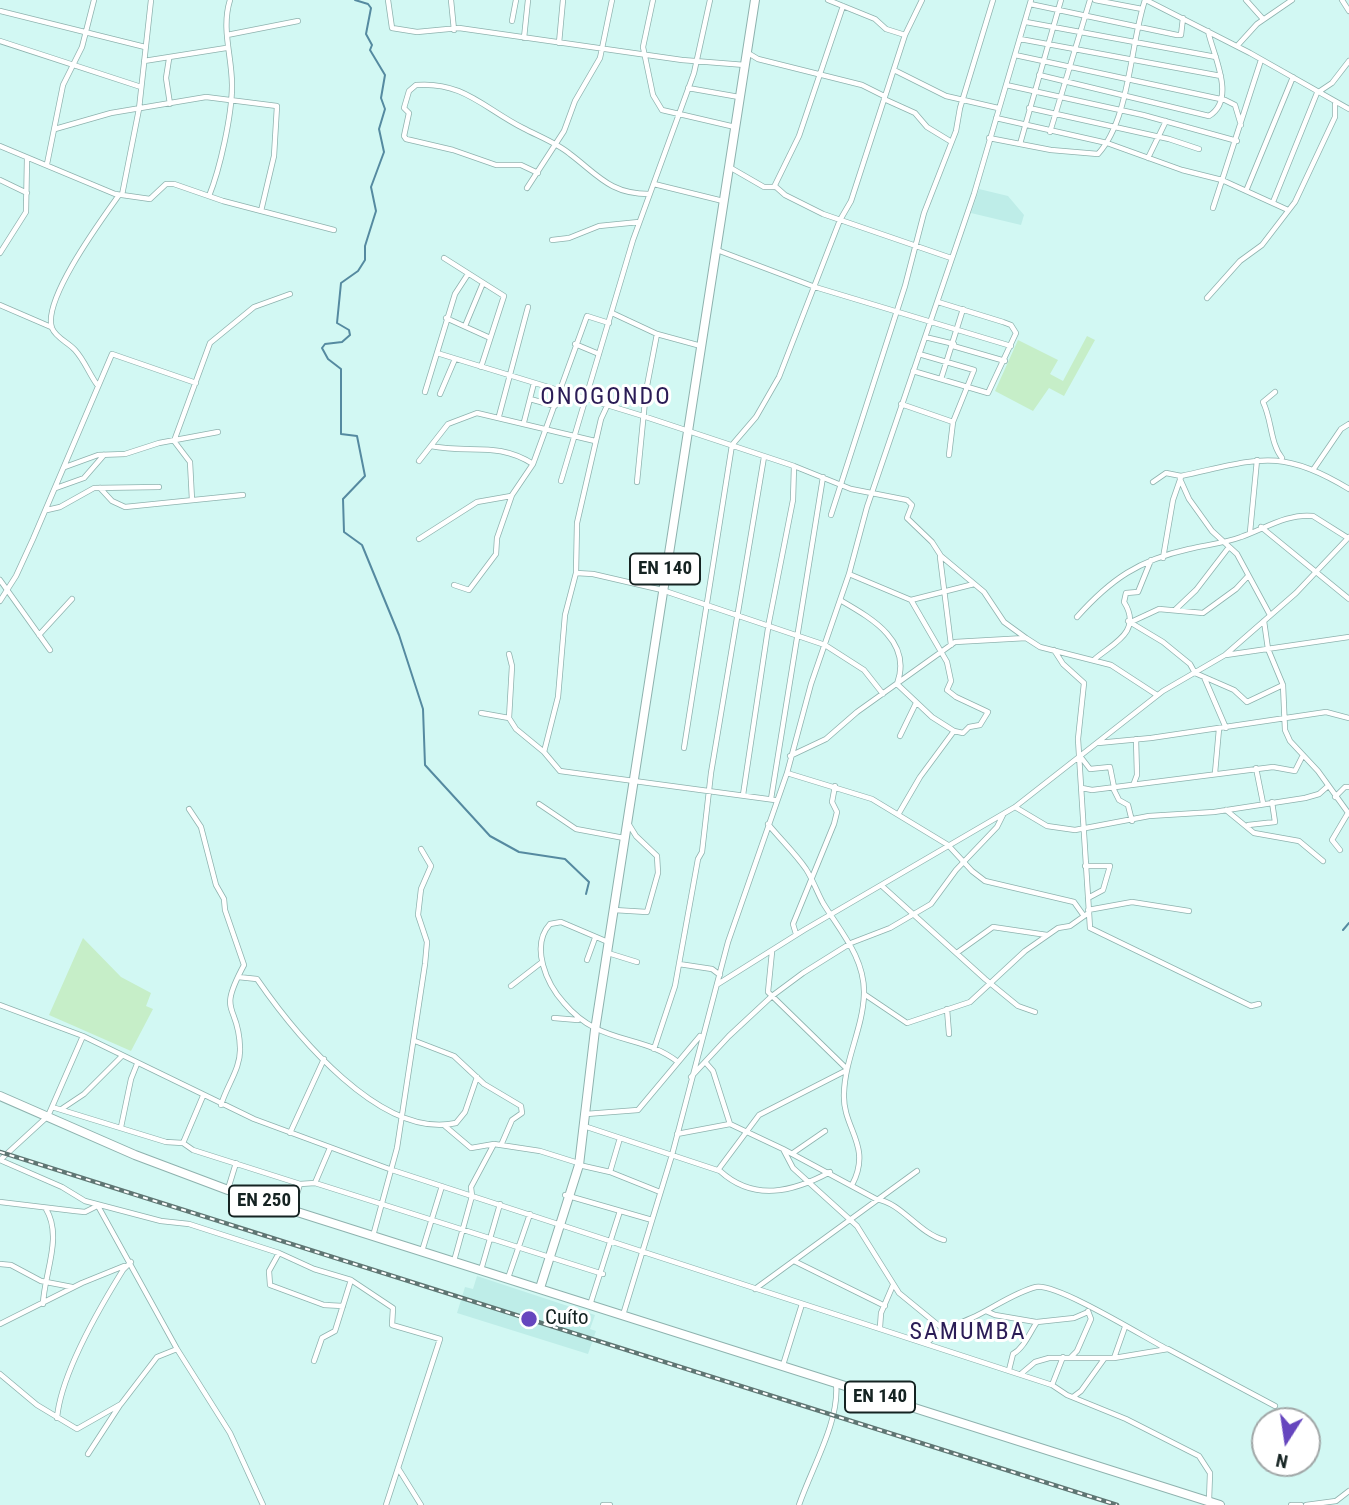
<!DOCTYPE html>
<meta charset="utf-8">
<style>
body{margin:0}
#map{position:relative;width:1349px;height:1505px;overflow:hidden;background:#d2f8f3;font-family:"Roboto Condensed",sans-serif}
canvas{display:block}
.north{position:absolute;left:1251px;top:1407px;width:70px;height:70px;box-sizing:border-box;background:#fff;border:2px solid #a1a7a7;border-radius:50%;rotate:192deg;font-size:19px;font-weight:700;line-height:28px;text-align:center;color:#152322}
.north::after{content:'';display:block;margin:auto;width:24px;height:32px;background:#6646be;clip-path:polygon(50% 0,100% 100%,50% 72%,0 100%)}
</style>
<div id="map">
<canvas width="1349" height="1505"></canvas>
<div class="north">N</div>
</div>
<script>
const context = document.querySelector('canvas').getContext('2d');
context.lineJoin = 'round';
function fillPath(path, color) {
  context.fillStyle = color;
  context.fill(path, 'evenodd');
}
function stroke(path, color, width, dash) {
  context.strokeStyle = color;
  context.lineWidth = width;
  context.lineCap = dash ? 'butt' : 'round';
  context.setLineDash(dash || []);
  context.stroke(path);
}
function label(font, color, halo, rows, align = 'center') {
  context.font = font + ' "Roboto Condensed",sans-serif';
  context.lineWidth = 6;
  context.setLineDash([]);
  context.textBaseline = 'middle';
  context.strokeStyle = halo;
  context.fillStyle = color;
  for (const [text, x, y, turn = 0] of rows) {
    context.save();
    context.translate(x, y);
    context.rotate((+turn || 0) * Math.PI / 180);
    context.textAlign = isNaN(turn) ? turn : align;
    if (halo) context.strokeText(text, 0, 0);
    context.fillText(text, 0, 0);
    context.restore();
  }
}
const built = new Path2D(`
 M979 189 1008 196 1024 215 1021 225 971 213Z
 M477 1276 595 1315 590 1329 596 1331 588 1354 457 1313 465 1287 473 1289Z`);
const green = new Path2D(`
 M1087 336 1095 340 1064 396 1049 388 1033 411 995 391 1018 340 1058 360 1050 374 1063 381Z
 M83 938 121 977 151 993 146 1006 153 1009 131 1051 49 1015Z`);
const stream = new Path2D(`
 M355 0 368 4 371 8 366 34 372 45 370 50 385 75 381 98 385 109 379 129 384 152 371 187 376 211 365 246V260L358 271 341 283 337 323 349 330 350 335 342 342 325 344 322 348 328 359 341 369V434L357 436 365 476 343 499 344 532 362 545 399 635 423 709 425 765 490 836 519 852 565 859 589 882 586 894
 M1343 930 1349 923`);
const minor = new Path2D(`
 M388 0 392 28 417 32 459 28 682 60 745 65
 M451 0 454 30
 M653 0 643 47 653 95 662 110 735 127
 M828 0 875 19 886 29 905 35
 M1095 0 1142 9
 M1146 0 1250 53 1349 109
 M1246 0 1263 19
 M1342 0 1349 11
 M1030 4 1177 35H1181L1183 18
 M0 11 145 47
 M512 21 516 0
 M1026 22 1216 57
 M227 35 298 21
 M524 38 528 0
 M1020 39 1221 76
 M0 41 141 87
 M559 43 563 0
 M1237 46 1257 24 1292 0
 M748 53 758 59 862 85 884 96
 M1015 55 1225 100 1235 105 1241 125
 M169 59 166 78 170 104
 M144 61 226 48
 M894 70 946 96 998 108
 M1039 75 1209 116C1237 99 1213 55 1208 31
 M1006 85 1143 115 1237 141
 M688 88 739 97
 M884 99 915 113 927 127 950 141
 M1029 108 1169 139 1199 149
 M996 118 1107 143 1182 170 1222 180 1288 210
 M55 129 111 113 206 97 277 106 274 156 261 211
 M1050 132 1090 0
 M989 138 1051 150 1098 154C1130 119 1130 45 1145 0
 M1020 144 1061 0
 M0 146 115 194 150 199 166 184H174L223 201 334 230
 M1148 158 1166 121
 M47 164 63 85 82 47 94 0
 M731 168 764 187H776L785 195 823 214 951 258
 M538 173 521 165H496L453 150 406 139 404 136 409 113 404 108 409 91 416 85C463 81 485 109 523 128 538 136 557 143 570 154 598 175 610 194 649 194
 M0 180 27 193
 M654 184 723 201
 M774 187 799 136 843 6
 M527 188 564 131 575 101 600 58 612 0
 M1246 191 1293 77
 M122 195 139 109 151 0
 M209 196C220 169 232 115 232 85 232 56 221 29 230 0
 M1273 202 1317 93 1332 83 1349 61
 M1213 208 1261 60
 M552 240 569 238 599 226 639 222
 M717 250 815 287 1011 346
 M0 253 26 212 27 158
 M444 258 504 296 481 367
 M1207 298 1240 261 1262 245 1295 202 1335 117V104
 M0 305 51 327
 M612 313 657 334 701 346
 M446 318 488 337
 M465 326 483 283
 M925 337 954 344
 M575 344 599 354
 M953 346 1005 361
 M437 353 643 416 794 466 851 489 907 500 912 505 907 518 932 542 941 556 984 592 1004 622 1026 638
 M919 354 974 370 953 422 949 455
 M913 371 988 393 1016 333 1011 325 1003 322 938 302
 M941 379 963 309
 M98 386C89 374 85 361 75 350 68 342 56 338 52 328 42 300 102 219 119 195
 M425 392 455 294 468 274
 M1275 392 1263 402C1272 420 1270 443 1282 458
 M440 394 455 359
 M530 399 555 406
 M901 404 953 422
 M499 416 528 307
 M524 422 534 383
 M431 446C469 454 498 441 533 464
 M419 461 448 424 477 413 595 441
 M65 467 98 455 125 454 159 443 218 432
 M1313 470 1341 429 1349 424
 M1180 479 1189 499 1212 531 1237 554 1270 615
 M561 481 633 240 694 73 710 0
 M637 482 646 391 657 334
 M1153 482 1166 473 1181 476C1256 460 1279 446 1349 489
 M56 488 84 478 104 455
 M100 488 112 501 125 507 243 495
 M192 500 190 462 174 441 210 343 254 307 290 294
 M47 510 60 507 94 488 159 487
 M831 515 905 286 924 213 956 131 960 108 993 0
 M1261 527 1349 599
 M1250 532 1257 460
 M419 539 477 502 511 496
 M940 557 951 645
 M1163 558 1173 500 1181 477
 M576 573 593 574 662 590 825 645 864 670 883 694
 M849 574 911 600 947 662 951 681 947 690 956 697 988 712 980 725 969 727 963 733 954 731
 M0 580 50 650
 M454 585 469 590 496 554 497 538 512 495 533 464 587 316 609 323
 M840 600C871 618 913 641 897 684L932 717 954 731 920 777 899 813
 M911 600 974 584
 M0 601 16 576 33 539 112 354 196 383
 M1176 609 1196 590 1229 547
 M1077 617C1111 579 1139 560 1189 549 1206 545 1225 543 1241 537 1264 529 1288 513 1313 516L1348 538
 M1128 621 1163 642 1190 664 1195 673 1234 690 1247 702 1283 685
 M1264 621 1268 649 1283 685 1285 730 1290 741 1318 771 1349 814
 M1131 622 1159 609 1203 613 1236 589 1248 576
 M39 635 72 599
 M1054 650 1063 664 1084 683 1078 739 1090 928 1251 1006 1259 1004
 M509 654 512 666 509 718 516 729 544 752 560 771 775 800
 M1226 655 1349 637
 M1095 659C1112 644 1143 632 1124 602L1126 593 1138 592 1151 560
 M1204 677 1226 728
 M481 713 509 718
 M900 736 916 703
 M1098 743 1151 738 1326 712 1349 718
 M684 748 732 445 756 417 779 377 840 220 851 201 905 35 922 0
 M544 752 558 697 565 615 576 573 577 523 601 419 607 406
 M790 756 826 739 857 712 955 642 1026 638 1040 647 1111 665 1157 695
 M1080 756 1090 769 1110 767 1114 787
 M1256 768 1263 803
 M787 773 872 799 948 845 972 871 985 881 1074 902 1084 916
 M1215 773 1219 729
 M1134 783 1137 775 1136 739
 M1082 788 1092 790 1273 767 1295 771 1303 755
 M1113 788 1119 800 1128 805 1132 821
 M743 795 769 622 793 500 794 466
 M1335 797 1345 787H1349
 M771 799 823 477
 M539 804 576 829 624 838
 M1015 807 1047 826 1075 830 1149 816 1214 812 1305 798 1319 794 1328 786
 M189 809 201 827 216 885 224 899 225 910 244 965C216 1017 239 1002 240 1048 241 1068 227 1085 221 1105
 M1226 810 1254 833 1299 841 1323 861
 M768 824C781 840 795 853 806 869 813 880 817 892 823 903 840 931 865 958 864 994 863 1028 845 1059 844 1093 842 1129 873 1145 852 1185
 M1248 825 1275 822 1272 802
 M1340 850 1332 840 1348 813
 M1085 866H1110L1103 890 1088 898
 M882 886 985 979 1018 1006 1035 1012
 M614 910 647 912 658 873 657 856 636 836 628 823
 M1088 910 1132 902 1189 911
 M796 934 793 924 834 824 837 812 832 802 835 786
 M608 942 561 922 550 924C539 936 539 950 543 965 547 980 554 992 564 1003 600 1046 641 1033 678 1062
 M772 952 768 992 847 1069
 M958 952 993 927 1047 935
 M608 953 637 962
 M587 960 595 938
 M679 964 712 969 720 975
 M238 977 257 979C295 1034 381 1140 456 1123L465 1112 477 1077
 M718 984 804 930 1015 807 1163 691 1225 655 1296 593 1349 537
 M511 986 542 962
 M864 994 907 1023 970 1002 1025 951 1058 928 1070 926 1087 914
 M0 1005 83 1036 254 1119 392 1170 1052 1385 1067 1395 1126 1419 1199 1456 1210 1473 1209 1501
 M947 1009 949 1034
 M554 1018 578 1020
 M415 1041 454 1056 484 1084 521 1106 522 1113 512 1120 502 1143
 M654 1049 675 986 698 859 702 852 711 773 764 457
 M706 1063 713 1071 730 1124
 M691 1077 729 1036 772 996 803 973 851 943 890 928 931 904 956 870 997 827 1003 815
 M52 1107 166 1142 183 1143 193 1150 300 1184 315 1183 603 1274
 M63 1108 84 1094 122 1056
 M586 1114 638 1110 700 1036
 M445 1126 471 1148 494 1144
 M584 1126 720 1171C754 1202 793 1192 830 1172
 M121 1127 131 1079 137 1064
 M290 1133 324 1059
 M677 1134 730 1124 783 1149 793 1168 857 1226 899 1293 943 1329
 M183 1143 203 1096
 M783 1149 876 1199C902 1203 918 1233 944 1240
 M793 1153 825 1131
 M0 1160 62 1187 85 1201 161 1221 189 1224 279 1253 314 1269 351 1280 393 1308 392 1325 440 1339 386 1505
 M0 1160 48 1116 83 1036
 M579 1165 610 1172 660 1192
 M718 1170 759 1115 847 1070
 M610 1172 620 1138
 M315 1183 330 1148
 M228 1189 236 1163
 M565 1195 652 1220
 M0 1202 75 1211 85 1212 97 1206
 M98 1206 177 1349 230 1433 263 1505
 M292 1210 300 1184
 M373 1236 397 1148 425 964 427 942 418 915 421 889 431 866 421 849
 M422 1251 442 1186
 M279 1253 269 1271 270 1285 324 1305 343 1306
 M454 1261 472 1196 471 1187 494 1144 540 1151 575 1162
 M794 1261 885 1306
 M0 1264 11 1265 41 1281 72 1287
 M481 1270 500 1204
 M508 1278 530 1214
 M755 1289 917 1171
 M43 1304C44 1274 63 1237 46 1209
 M590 1305 620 1211
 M986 1311 995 1315 1036 1322
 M623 1315 672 1155 728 942 787 773 811 684 849 574 867 507 974 194 1031 0
 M0 1324 82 1283 124 1266
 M880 1327 881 1313 893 1285
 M927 1343C941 1328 960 1324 978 1315 996 1306 1016 1292 1036 1287 1057 1283 1144 1337 1167 1349
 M1071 1357 1077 1351 1091 1319 1088 1311
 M1114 1358 1125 1327
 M314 1361 322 1338 335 1331 351 1280
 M783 1365 802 1304
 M1009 1370 1013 1354C1024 1348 1030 1332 1037 1322L1074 1318 1088 1312
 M1022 1373 1035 1362 1049 1358H1114L1168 1349 1275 1406
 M0 1374 37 1405 77 1429 121 1404 157 1357 177 1349
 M1052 1385 1063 1357
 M1073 1397 1081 1391 1104 1359
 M57 1418C61 1374 100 1307 123 1270L131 1262
 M88 1454 120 1405
 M398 1468 421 1505
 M603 1505H610
 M799 1505C812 1467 840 1421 836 1383
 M1291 1505H1301
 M1306 1505 1336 1501 1349 1491`);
const primary = new Path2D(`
 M0 1096 135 1155 228 1190 1220 1505
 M540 1288 579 1165 595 1030 755 0`);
const rail = new Path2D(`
 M0 1152 1117 1505`);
const markers = [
 [529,1319,9,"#6646be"]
];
const shields = [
 [665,569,70],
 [264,1201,70],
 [880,1397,70]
];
const shieldNames = [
 ["EN 140",665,569],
 ["EN 250",264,1201],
 ["EN 140",880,1397]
];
const poiNames = [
 ["Cuíto",545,1319]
];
const quarterNames = [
 ["ONOGONDO",606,398],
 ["SAMUMBA",968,1333]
];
fillPath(built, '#beede8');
fillPath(green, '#c6eec8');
stroke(stream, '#558aa0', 2);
stroke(minor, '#8eb2ae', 6);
stroke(primary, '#8eb2ae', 10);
stroke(minor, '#fff', 4.5);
stroke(primary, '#fff', 8);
stroke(rail, '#5f7673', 4.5);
stroke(rail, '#fff', 2, [5]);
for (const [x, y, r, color] of markers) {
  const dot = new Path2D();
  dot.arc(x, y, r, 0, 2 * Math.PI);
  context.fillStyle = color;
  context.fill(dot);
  stroke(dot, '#fff', 2.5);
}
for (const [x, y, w] of shields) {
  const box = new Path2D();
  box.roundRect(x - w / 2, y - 15.5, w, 31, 5);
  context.fillStyle = '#fff';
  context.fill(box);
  stroke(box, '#152322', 2);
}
label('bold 19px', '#152322', null, shieldNames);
label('21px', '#152322', '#fff', poiNames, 'left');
context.letterSpacing = '2px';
label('24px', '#2b1c56', '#fff', quarterNames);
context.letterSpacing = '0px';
</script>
